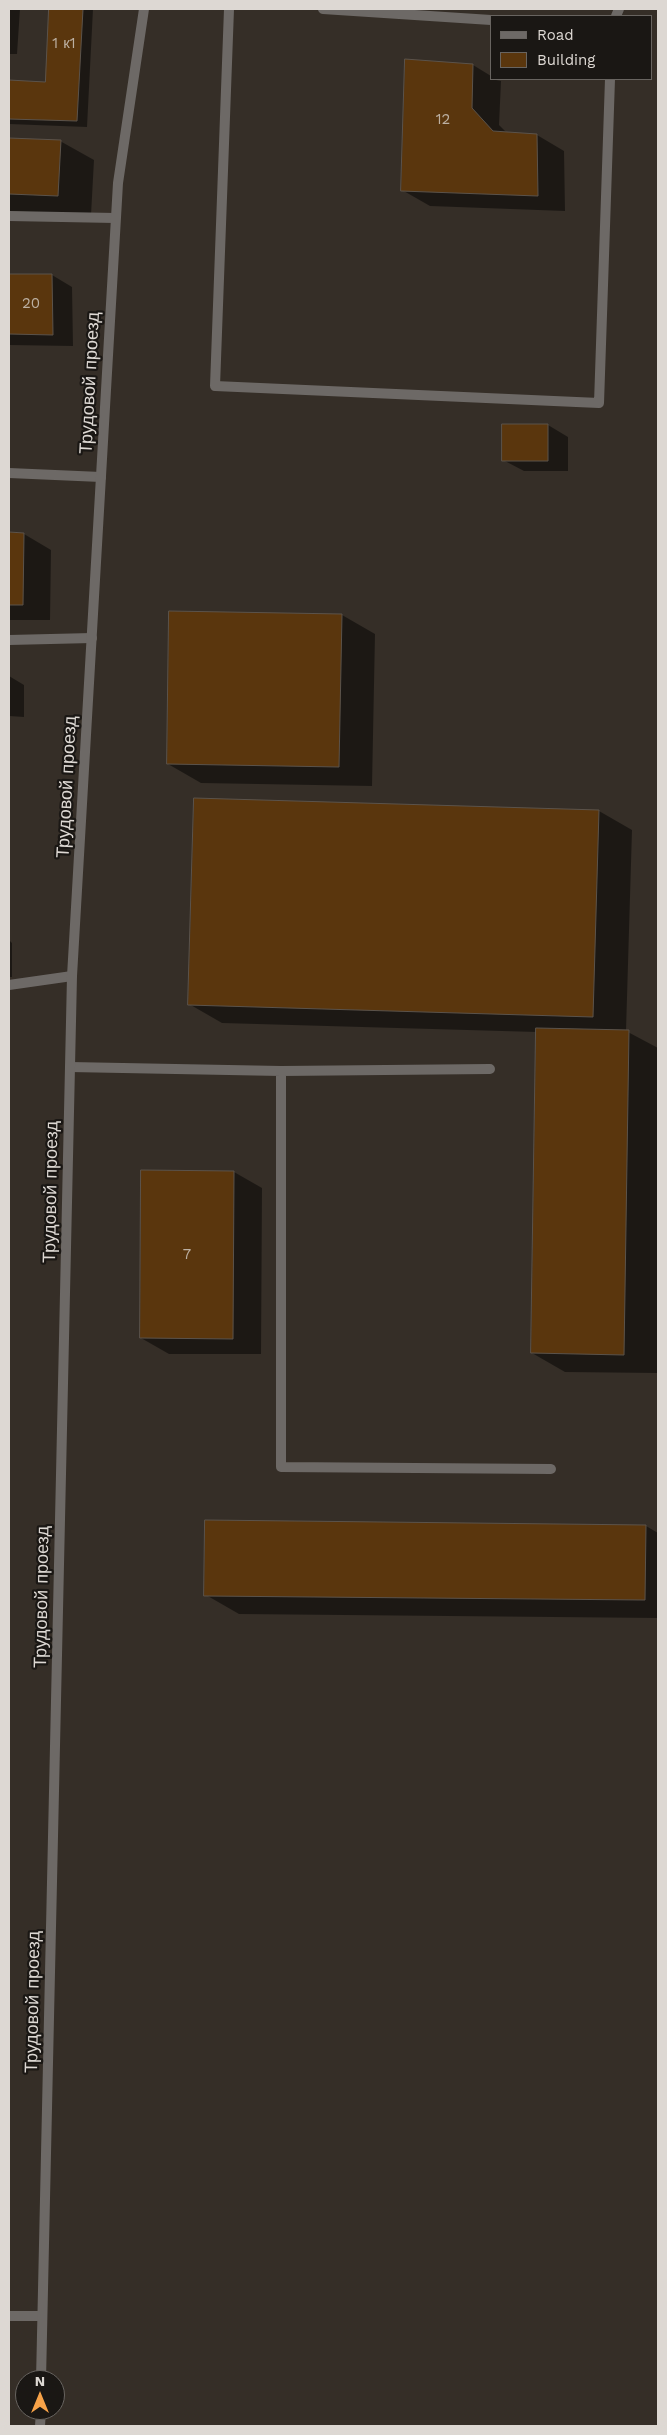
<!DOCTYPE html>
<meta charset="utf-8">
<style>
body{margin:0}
#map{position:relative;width:667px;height:2435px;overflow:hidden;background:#352e27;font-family:"Work Sans",sans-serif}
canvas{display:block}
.frame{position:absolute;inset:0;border:10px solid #ddd8d3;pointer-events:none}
.legend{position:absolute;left:490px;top:15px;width:162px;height:65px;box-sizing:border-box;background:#1a1714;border:1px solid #686460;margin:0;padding:6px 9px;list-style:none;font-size:15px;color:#ddd8d3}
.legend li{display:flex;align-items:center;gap:10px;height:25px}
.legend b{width:25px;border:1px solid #686460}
.north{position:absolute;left:15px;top:2370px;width:50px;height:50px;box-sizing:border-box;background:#1a1714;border:1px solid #686460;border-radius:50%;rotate:0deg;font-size:14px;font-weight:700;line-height:20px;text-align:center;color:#ddd8d3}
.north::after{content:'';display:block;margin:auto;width:18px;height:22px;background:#f7a248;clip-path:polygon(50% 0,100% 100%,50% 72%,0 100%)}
</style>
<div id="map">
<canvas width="667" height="2435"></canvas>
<div class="frame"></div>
<ul class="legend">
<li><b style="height:6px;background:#6d6966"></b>Road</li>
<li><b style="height:14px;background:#5a360d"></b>Building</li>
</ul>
<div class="north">N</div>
</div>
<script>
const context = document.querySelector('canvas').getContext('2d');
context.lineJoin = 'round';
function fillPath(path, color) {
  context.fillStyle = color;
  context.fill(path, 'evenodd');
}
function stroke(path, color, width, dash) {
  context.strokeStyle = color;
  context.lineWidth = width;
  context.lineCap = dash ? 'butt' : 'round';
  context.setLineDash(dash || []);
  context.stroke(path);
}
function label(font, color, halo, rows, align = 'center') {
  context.font = font + ' "Work Sans",sans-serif';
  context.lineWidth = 4.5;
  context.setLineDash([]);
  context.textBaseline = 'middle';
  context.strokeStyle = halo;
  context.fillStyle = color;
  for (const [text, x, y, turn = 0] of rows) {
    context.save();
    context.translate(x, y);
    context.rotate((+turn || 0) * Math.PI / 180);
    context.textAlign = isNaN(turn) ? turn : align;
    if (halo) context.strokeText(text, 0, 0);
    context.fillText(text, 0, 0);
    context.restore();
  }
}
const shadow = new Path2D(`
 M9 9H20L17 54H9Z
 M50 9H93L87 127 9 124V81L46 83Z
 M406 61 473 65 491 76V79L501 81 499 125 507 133 537 135 564 151 565 211 430 206 402 190Z
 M9 139 60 141 94 160 91 215 9 211Z
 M9 275H52L72 287 73 346 9 345Z
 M548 425 568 437V471H524L503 460Z
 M9 534H24L51 550 50 620H9Z
 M342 615 375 634 372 786 201 783 168 764Z
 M9 676 24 685V717L9 716Z
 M599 811 632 830 626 1031 658 1048 657 1373 565 1372 532 1353 537 1032 222 1023 189 1004Z
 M9 940 12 943V977H9Z
 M143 1171 234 1172 262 1188 261 1354H169L141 1338Z
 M646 1526 658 1533V1618L239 1614 206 1595Z`);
const building = new Path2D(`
 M49 9H83L77 121 9 119V80L45 82Z
 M405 59 473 64 472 108 493 131 537 134 538 196 401 191Z
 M9 138 61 140 58 196 9 194Z
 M9 274H52L53 335 9 334Z
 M502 424H548V461H502Z
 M9 532 24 533 23 605H9Z
 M169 611 342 614 339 767 167 764Z
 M194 798 599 810 593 1017 188 1005Z
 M536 1028 629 1030 624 1355 531 1353Z
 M141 1170 234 1171 233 1339 140 1338Z
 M205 1520 646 1525 645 1600 204 1596Z`);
const lane = new Path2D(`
 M229 9 215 386 599 403 610 79
 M323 9 491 20
 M616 16 619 9
 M9 216 115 218
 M9 473 101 477
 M9 640 92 638
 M9 985 72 976
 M70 1067 281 1071 490 1069
 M281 1071V1467L551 1469
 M9 2316H42`);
const street = new Path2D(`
 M41 2380 72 976 118 183 144 9
 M40 2426 41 2410`);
const numberNames = [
 ["1 к1",64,44],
 ["12",443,120],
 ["20",31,304],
 ["7",187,1255]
];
const streetNames = [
 ["Трудовой проезд",90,383,-87],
 ["Трудовой проезд",67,787,-87],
 ["Трудовой проезд",51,1192,-89],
 ["Трудовой проезд",42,1597,-89],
 ["Трудовой проезд",33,2002,-89]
];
fillPath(shadow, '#0007');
fillPath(building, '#5a360d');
stroke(building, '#5b534b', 1);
stroke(lane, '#6d6966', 10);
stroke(street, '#6d6966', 10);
label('15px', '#bcb0a2', null, numberNames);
label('18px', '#ddd8d3', '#1a1714', streetNames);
</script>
